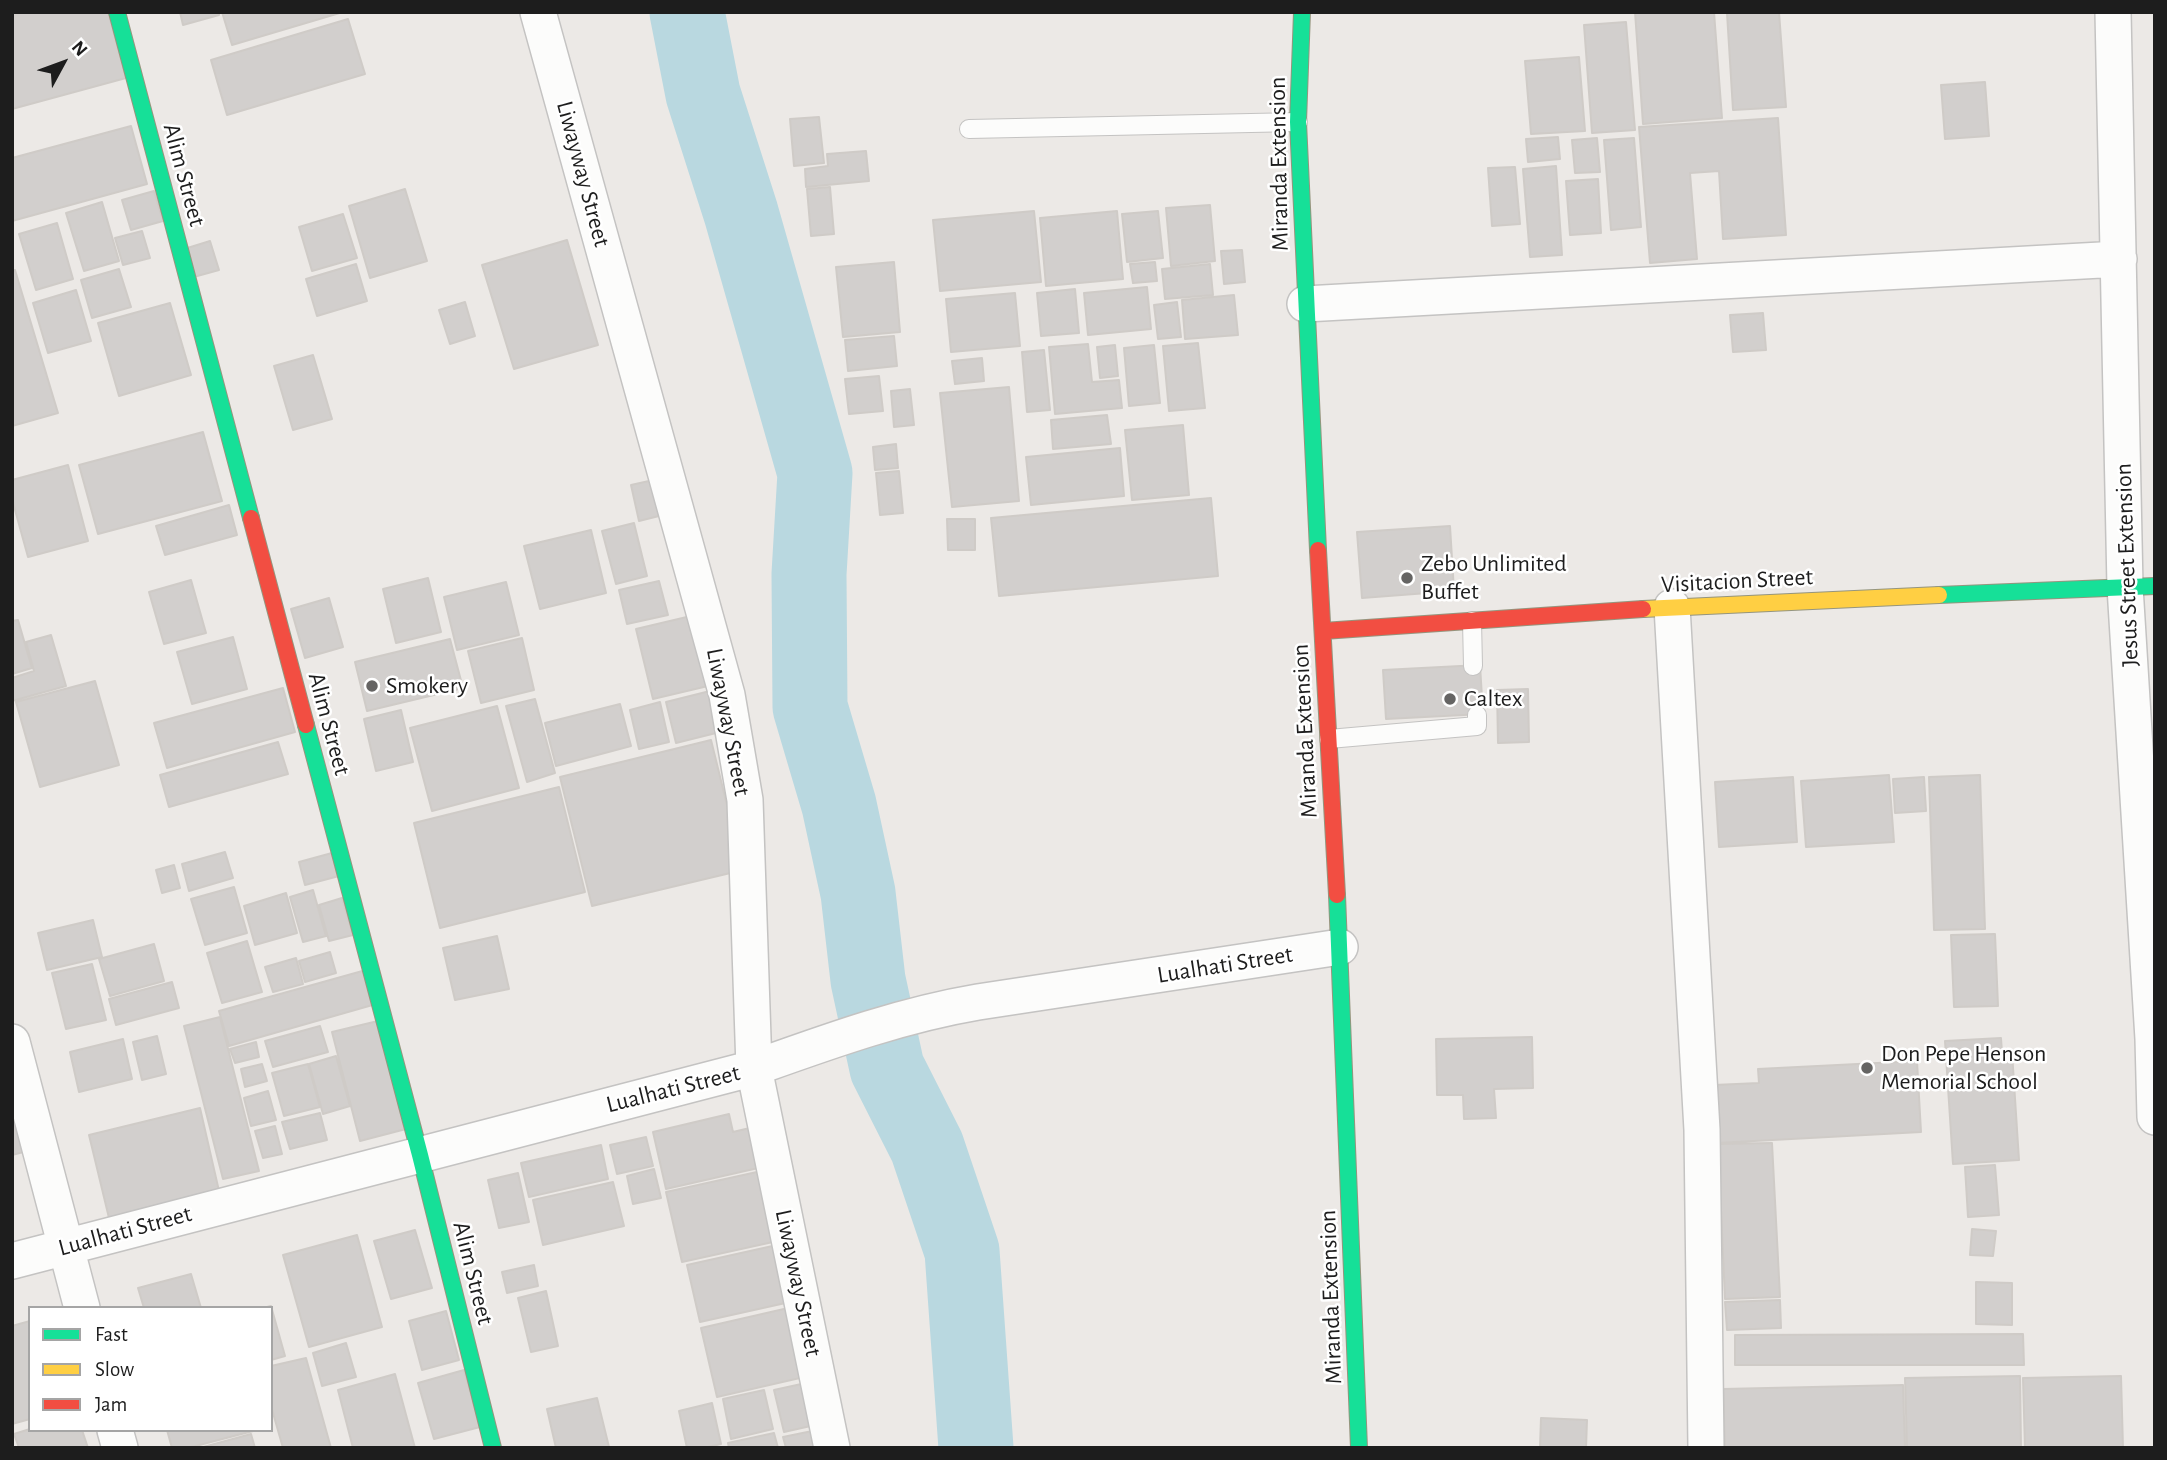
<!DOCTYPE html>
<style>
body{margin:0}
#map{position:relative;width:2167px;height:1460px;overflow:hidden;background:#ece9e6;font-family:"Alegreya Sans",sans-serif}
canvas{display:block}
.frame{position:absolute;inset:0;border:14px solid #1d1d1d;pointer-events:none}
.legend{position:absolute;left:28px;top:1306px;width:245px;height:126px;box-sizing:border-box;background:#fff;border:2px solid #a5a5a5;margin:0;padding:9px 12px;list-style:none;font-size:21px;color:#1d1d1d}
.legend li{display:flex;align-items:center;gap:14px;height:35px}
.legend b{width:35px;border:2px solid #a5a5a5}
.north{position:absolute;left:28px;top:28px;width:70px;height:70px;-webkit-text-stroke:5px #fff;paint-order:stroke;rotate:49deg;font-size:19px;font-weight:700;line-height:28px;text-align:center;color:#1d1d1d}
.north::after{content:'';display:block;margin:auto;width:24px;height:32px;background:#1d1d1d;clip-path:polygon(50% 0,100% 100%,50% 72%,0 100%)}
</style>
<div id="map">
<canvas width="2167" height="1460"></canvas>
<div class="frame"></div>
<ul class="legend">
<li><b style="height:9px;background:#16e098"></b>Fast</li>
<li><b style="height:9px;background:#ffcf43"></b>Slow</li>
<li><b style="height:9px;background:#f24e42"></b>Jam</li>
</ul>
<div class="north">N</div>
</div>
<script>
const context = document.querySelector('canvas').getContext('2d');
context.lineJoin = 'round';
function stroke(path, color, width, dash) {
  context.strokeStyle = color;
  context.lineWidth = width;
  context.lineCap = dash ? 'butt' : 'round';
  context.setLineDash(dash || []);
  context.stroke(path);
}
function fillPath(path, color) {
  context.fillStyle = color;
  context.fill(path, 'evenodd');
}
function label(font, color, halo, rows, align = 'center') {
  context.font = font + ' "Alegreya Sans",sans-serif';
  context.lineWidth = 5;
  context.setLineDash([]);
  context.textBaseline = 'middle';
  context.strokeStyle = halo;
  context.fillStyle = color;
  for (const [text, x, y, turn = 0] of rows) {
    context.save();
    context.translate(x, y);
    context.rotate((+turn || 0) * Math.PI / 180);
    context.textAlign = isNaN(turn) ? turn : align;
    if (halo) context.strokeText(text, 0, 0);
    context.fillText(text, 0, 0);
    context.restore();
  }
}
const river = new Path2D(`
 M687 12 703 94 741 213 815 473 809 574 810 707 839 805 858 893 868 980 887 1068 927 1147 962 1251 976 1448`);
const building = new Path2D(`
 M12 12H108L126 78 12 109Z
 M180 12H219V15L183 25Z
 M222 12H343L232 45Z
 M1635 12H1714L1722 118 1643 124Z
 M1779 12 1786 107 1733 110 1727 13Z
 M348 19 365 74 227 115 211 60Z
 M1626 22 1635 130 1592 133 1584 25Z
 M1579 57 1585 131 1531 134 1525 61Z
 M1985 82 1989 136 1945 139 1941 85Z
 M819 117 824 163 794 166 790 119Z
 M1778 118 1786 235 1723 239 1719 171 1690 173 1697 259 1650 263 1639 127Z
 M131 126 147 184 12 221V158Z
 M1558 137 1560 159 1528 162 1526 139Z
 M1597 138 1600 172 1575 173 1572 140Z
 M1634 138 1641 227 1611 230 1604 140Z
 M866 151 869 181 806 187 805 169 828 166 827 154Z
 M1556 166 1562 255 1530 257 1523 169Z
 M1515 167 1520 224 1492 226 1488 168Z
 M1598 179 1601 233 1570 235 1566 181Z
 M830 187 834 234 811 236 807 189Z
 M405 189 427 261 370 278 349 206Z
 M154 191 163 221 131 230 122 200Z
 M102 202 119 261 84 271 66 213Z
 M1210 205 1215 261 1171 266 1166 208Z
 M1034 211 1041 282 940 291 933 220Z
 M1117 211 1123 279 1046 286 1040 218Z
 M1158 211 1163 258 1127 262 1122 214Z
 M343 214 357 258 312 271 299 227Z
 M57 223 73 279 36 290 19 234Z
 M142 231 150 258 123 265 115 238Z
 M567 240 598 345 514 369 482 265Z
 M210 241 219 270 190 278 181 250Z
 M1242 250 1245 282 1224 284 1221 251Z
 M894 262 900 332 843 337 836 267Z
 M1155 262 1157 281 1133 283 1130 264Z
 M356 264 367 301 317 316 306 279Z
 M1210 264 1213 295 1165 299 1162 269Z
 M119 269 131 307 92 318 81 280Z
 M15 270 58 413 12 426V271Z
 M1147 287 1151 329 1088 335 1084 293Z
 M1075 289 1079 333 1041 336 1037 293Z
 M76 290 91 341 48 353 33 303Z
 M1015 293 1020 346 951 352 946 299Z
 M1234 295 1238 335 1185 339 1182 300Z
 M465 302 475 336 450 344 439 310Z
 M1177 302 1181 337 1158 339 1154 305Z
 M170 303 191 375 119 396 98 323Z
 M1763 313 1766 350 1733 352 1730 315Z
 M894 336 897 366 848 371 845 340Z
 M1198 343 1205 408 1169 411 1163 346Z
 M1088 344 1092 382 1119 380 1122 408 1055 414 1049 347Z
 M1115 345 1118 376 1100 378 1097 347Z
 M1154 345 1160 403 1129 406 1124 348Z
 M1044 350 1050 410 1027 412 1022 352Z
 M313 355 332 419 293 430 274 366Z
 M982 358 984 381 955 384 952 361Z
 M879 376 883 411 849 414 845 379Z
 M1009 387 1019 501 952 507 940 393Z
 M910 389 914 425 894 427 891 391Z
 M1107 415 1111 444 1053 449 1051 420Z
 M1183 425 1189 495 1132 500 1125 430Z
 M203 432 222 501 98 534 79 465Z
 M896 444 898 468 875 470 873 447Z
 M1120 448 1124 496 1031 505 1026 457Z
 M68 465 88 541 28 557 12 499V480Z
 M899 471 903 513 880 515 876 473Z
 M658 479 667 514 639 521 631 485Z
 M1211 498 1218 576 999 596 991 518Z
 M229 505 237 535 165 555 156 526Z
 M947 519H975V550H948Z
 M634 523 647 576 616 584 602 531Z
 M1450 526 1454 591 1362 598 1357 532Z
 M591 530 606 593 540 609 524 546Z
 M428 578 441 632 396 643 383 589Z
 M191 580 206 633 164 644 149 592Z
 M659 581 668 615 627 624 619 590Z
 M506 582 519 635 457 650 444 597Z
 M329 598 343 647 305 658 291 609Z
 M691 616 708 686 653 699 636 629Z
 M18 620 32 668 12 674V621Z
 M51 635 66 686 12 701V678L34 671 26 642Z
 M233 637 247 689 192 704 177 652Z
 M522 638 534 690 481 703 468 651Z
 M450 639 463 688 367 711 355 662Z
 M1480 665 1483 714 1386 719 1383 670Z
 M95 681 119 765 40 787 16 702Z
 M283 688 295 732 167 768 154 723Z
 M1528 689 1529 742 1498 743 1497 690Z
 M714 690 724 731 676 743 666 702Z
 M535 699 555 773 527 782 506 706Z
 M660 702 669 742 639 749 630 710Z
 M620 704 631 746 556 766 545 723Z
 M497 706 519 788 432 811 410 728Z
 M401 710 413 762 376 771 364 719Z
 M711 740 743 870 592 906 560 777Z
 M278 742 288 774 169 807 160 775Z
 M1889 775 1894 842 1806 847 1801 781Z
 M1980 775 1985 929 1934 930 1929 777Z
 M1793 777 1797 842 1719 847 1715 782Z
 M1924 777 1926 811 1895 813 1893 779Z
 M559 787 585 892 440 928 414 823Z
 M225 852 233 878 189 891 182 864Z
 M332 853 339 876 305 885 299 862Z
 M174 865 180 888 162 893 156 870Z
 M234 887 247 933 205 945 191 899Z
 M313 890 326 936 303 942 290 897Z
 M286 893 297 933 255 945 244 906Z
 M342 898 353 935 329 941 319 905Z
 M93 920 102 957 47 970 38 933Z
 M1995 934 1998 1006 1954 1007 1951 935Z
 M497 936 509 989 455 1000 443 948Z
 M247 941 262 992 222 1003 207 953Z
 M154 944 164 981 110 996 99 959Z
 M330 952 336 973 305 982 299 961Z
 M296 958 303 984 273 992 265 967Z
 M92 964 106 1020 66 1029 52 973Z
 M366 970 376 1004 229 1046 219 1011Z
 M172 982 179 1008 116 1025 109 999Z
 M220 1017 259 1171 223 1179 184 1026Z
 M378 1021 406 1129 360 1141 332 1032Z
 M320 1026 328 1052 273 1067 265 1041Z
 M157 1036 166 1074 142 1080 133 1042Z
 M1532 1037 1533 1088 1494 1089 1496 1118 1464 1119 1463 1095H1437L1436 1039Z
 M2001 1038 2002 1053 2012 1052 2019 1160 1953 1164 1945 1041Z
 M123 1039 132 1079 79 1092 70 1052Z
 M256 1042 259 1057 235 1063 230 1049Z
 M336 1056 350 1106 323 1114 309 1064Z
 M1917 1061 1921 1132 1717 1143 1714 1085 1759 1083 1758 1069Z
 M262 1064 267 1081 245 1087 241 1069Z
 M308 1064 320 1107 284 1116 272 1073Z
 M12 1079 31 1150 12 1155Z
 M268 1091 276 1120 251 1126 244 1098Z
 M200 1108 219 1191 109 1218 89 1135Z
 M320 1113 327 1140 290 1149 282 1122Z
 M729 1114 733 1132 758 1126 767 1166 666 1189 653 1132Z
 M275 1126 282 1154 263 1158 255 1131Z
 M646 1137 653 1166 617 1174 610 1145Z
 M1772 1143 1780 1297 1725 1299 1718 1144Z
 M601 1145 608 1179 529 1197 521 1163Z
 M1995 1165 1999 1215 1968 1217 1965 1167Z
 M654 1169 661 1198 633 1204 627 1176Z
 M766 1170 782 1240 682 1262 666 1192Z
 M518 1173 529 1222 499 1228 488 1180Z
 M613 1182 624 1226 543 1245 533 1200Z
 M1972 1229 1996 1231 1993 1256 1970 1255Z
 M415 1230 432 1288 391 1299 374 1241Z
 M357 1235 382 1327 309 1347 283 1255Z
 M777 1245 790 1302 700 1322 687 1265Z
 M534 1265 538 1286 507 1293 502 1272Z
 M191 1274 201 1308H144L138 1288Z
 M1976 1282 2012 1283V1325L1976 1324Z
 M546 1291 558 1346 531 1352 518 1298Z
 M1780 1300 1781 1328 1727 1330 1725 1302Z
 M271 1306 285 1356 271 1360V1308H263Z
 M797 1306 813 1375 717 1397 701 1328Z
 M446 1311 459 1360 422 1370 409 1321Z
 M30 1321V1419L12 1424V1326Z
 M2023 1334 2024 1365H1735V1335Z
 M346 1343 356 1377 322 1386 313 1353Z
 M306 1358 331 1448H283L271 1406V1366Z
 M464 1370 480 1427 434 1439 418 1383Z
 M395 1374 415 1448H353L338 1390Z
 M2020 1376 2021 1448H1907L1905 1378Z
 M2121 1376 2123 1448H2025L2023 1378Z
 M815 1381 824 1423 784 1432 774 1390Z
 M1903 1385 1905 1448H1725L1723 1389Z
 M764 1390 773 1429 731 1439 723 1399Z
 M597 1398 609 1447 556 1448 547 1409Z
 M712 1403 721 1444 704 1448H687L679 1411Z
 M1541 1418 1587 1420 1586 1448H1540Z
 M30 1429 82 1430 88 1448H19L14 1434Z
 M822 1429 826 1448H786L783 1437Z
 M167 1430H253V1431L188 1448H172Z
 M774 1433 778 1448H729L728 1443Z
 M251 1434 255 1448H200Z`);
const lane = new Path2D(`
 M969 129 1298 122
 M1472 621 1473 666
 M1329 739 1477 726V715`);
const street = new Path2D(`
 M538 12 727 695 745 800 754 1068 832 1448
 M2113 12 2125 587 2153 1039 2155 1117
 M1305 304 2119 259
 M1672 607 1702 1130 1706 1448
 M12 1042 82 1308
 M12 1261 754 1068C827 1042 901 1015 978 1002L1340 947
 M115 1430 120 1448`);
const fast = new Path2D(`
 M117 12 251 518
 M1302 12 1298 122 1318 550
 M1939 595 2155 586
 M306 725 420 1155 493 1448
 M1337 895 1359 1448`);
const slow = new Path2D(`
 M1643 609 1939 595`);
const jam = new Path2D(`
 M251 518 306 725
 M1318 550 1337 895
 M1323 631 1643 609`);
const markers = [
 [1407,578,7,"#656463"],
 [372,686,7,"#656463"],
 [1450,699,7,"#656463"],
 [1867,1068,7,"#656463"]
];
const streetNames = [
 ["Miranda Extension",1279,164,-91],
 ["Liwayway Street",583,174,75],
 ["Alim Street",184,175,75],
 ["Jesus Street Extension",2127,565,-92],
 ["Visitacion Street",1737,581,-3],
 ["Liwayway Street",728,722,79],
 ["Alim Street",329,724,75],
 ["Miranda Extension",1305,731,-93],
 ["Lualhati Street",1225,965,-9],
 ["Lualhati Street",673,1089,-14],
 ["Lualhati Street",125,1231,-15],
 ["Alim Street",473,1273,76],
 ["Liwayway Street",798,1283,78],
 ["Miranda Extension",1331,1297,-92]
];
const poiNames = [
 ["Zebo Unlimited",1421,564],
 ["Buffet",1421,592],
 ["Smokery",386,686],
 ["Caltex",1464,699],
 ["Don Pepe Henson",1881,1054],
 ["Memorial School",1881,1082]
];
stroke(river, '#b9d8e0', 75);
fillPath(building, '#d2cfcd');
stroke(building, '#cfcbc7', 2);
stroke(lane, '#c4c3c2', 20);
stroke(street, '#c4c3c2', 38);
stroke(fast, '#95957e', 18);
stroke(slow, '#95957e', 18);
stroke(jam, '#95957e', 18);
stroke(lane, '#fcfcfb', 18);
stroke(street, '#fcfcfb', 35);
stroke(fast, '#16e098', 16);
stroke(slow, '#ffcf43', 16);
stroke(jam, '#f24e42', 16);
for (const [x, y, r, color] of markers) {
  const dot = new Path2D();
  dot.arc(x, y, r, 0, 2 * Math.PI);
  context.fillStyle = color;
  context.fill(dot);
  stroke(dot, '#fff', 2.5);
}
label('24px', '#1d1d1d', '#fff', streetNames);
label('24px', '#1d1d1d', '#fff', poiNames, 'left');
</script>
